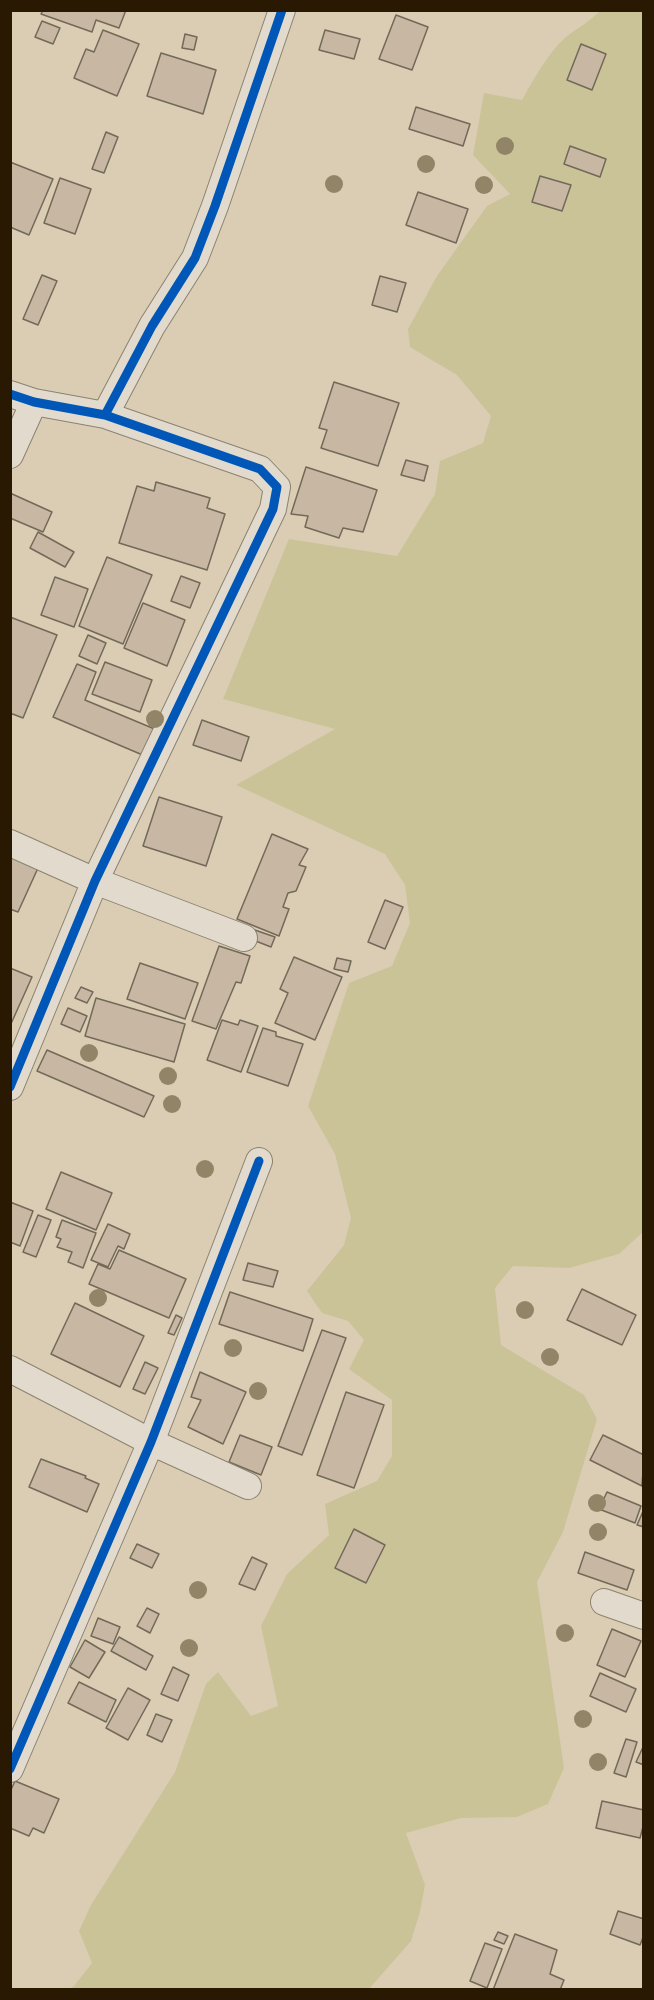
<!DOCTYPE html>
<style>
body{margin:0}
#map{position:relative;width:654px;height:2000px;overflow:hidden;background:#dbcdb3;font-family:"IM FELL Double Pica",serif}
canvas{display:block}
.frame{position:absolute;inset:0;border:12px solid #291902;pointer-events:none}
</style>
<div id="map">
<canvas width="654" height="2000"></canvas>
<div class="frame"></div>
</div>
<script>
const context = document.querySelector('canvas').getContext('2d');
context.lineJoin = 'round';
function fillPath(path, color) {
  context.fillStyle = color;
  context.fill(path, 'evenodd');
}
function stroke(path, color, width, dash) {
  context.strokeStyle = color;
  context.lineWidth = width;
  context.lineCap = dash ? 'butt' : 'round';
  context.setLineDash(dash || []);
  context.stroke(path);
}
const green = new Path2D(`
 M600 11H643V1232L619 1254 569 1268 513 1266 495 1288 501 1345 584 1395 597 1419 563 1532 537 1582 564 1768 548 1804 517 1817 461 1818 406 1833 425 1885 420 1912 411 1941 369 1989 68 1990 74 1986 92 1963 79 1931 91 1905 175 1772 206 1684 218 1672 251 1716 278 1706 261 1626 287 1574 329 1535 325 1504 377 1481 392 1456V1400L349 1369 364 1340 348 1321 322 1313 307 1291 344 1245 351 1218 335 1154 308 1106 349 983 392 966 410 923 405 885 385 854 236 785 335 729 223 699 289 539 397 556 435 494 440 461 483 443 491 416 457 375 410 347 408 329 437 276 487 206 510 194 473 155 484 93 522 100C532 82 550 50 566 37 578 28 590 21 600 11Z`);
const building = new Path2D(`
 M43 10H126L119 28 96 20 92 32 41 14Z
 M396 15 428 27 412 70 379 59Z
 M42 21 60 28 53 44 35 37Z
 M103 30 139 44 117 96 74 78 86 49 94 52Z
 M325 30 360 39 354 59 319 50Z
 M185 34 197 37 194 50 182 48Z
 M581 44 606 54 592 90 567 80Z
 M161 53 216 70 203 114 147 96Z
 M416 107 470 124 463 146 409 129Z
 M106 132 118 137 104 173 92 169Z
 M570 146 606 159 600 177 564 164Z
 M10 162 53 179 29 235 10 227Z
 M540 176 571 185 562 211 532 202Z
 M60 178 91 189 75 234 44 223Z
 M418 192 468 209 456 243 406 225Z
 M42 275 57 281 38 325 23 319Z
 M380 276 406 283 397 312 372 305Z
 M334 382 399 403 378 466 321 448 327 430 319 428Z
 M406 460 428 466 424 481 401 475Z
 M306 467 377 490 363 532 343 528 339 538 305 527 308 516 291 514Z
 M156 482 210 498 207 508 225 514 207 570 119 543 137 486 154 491Z
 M10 493 52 512 43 532 10 518Z
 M38 532 74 552 65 567 30 548Z
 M107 557 152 575 123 644 79 626Z
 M181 576 200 583 190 608 171 601Z
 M55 577 88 589 74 627 41 615Z
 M143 603 185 620 167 666 124 648Z
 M10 617 57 635 23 718 10 713Z
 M88 635 106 643 97 664 79 656Z
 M105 662 152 680 140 712 92 694Z
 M77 664 96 672 85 700 157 730 145 756 53 717Z
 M202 720 249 737 241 761 193 745Z
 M159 797 222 817 206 866 143 846Z
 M272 834 308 849 299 865 306 867 296 891 288 893 283 907 289 909 279 936 237 919Z
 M10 855 38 868 18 912 10 909Z
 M385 900 403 907 385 949 368 942Z
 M252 929 275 937 271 947 248 938Z
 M219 946 250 956 241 983 236 982 216 1029 192 1021Z
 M294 957 342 977 315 1040 275 1023 288 993 280 989Z
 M337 958 351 961 348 972 334 969Z
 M140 963 198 983 185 1019 127 999Z
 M10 968 32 977 10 1026Z
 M81 987 93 992 87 1003 75 998Z
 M96 998 185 1024 174 1062 85 1036Z
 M68 1008 87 1016 80 1032 61 1024Z
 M222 1020 238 1025 240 1020 258 1026 241 1072 207 1060Z
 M263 1028 276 1032V1036L303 1044 288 1086 247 1072Z
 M47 1050 154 1096 144 1117 37 1071Z
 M61 1172 112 1193 96 1230 46 1209Z
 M10 1202 33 1211 20 1246 10 1242Z
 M38 1215 51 1220 36 1257 23 1252Z
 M62 1220 96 1233 83 1268 68 1262 72 1252 57 1247 61 1239 56 1237Z
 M108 1224 130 1234 124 1249 118 1246 108 1267 91 1260Z
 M119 1250 186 1279 169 1318 89 1284 98 1264 110 1269Z
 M248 1263 278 1271 273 1287 243 1280Z
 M582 1289 636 1315 622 1345 567 1320Z
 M230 1292 313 1319 303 1351 219 1324Z
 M75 1303 144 1336 120 1387 51 1354Z
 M176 1315 182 1318 174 1335 168 1333Z
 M322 1330 346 1338 302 1455 278 1446Z
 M145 1362 158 1368 145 1394 133 1389Z
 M200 1372 246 1392 223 1444 188 1427 201 1400 191 1397Z
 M346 1392 384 1405 354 1488 317 1475Z
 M240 1435 272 1447 261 1475 229 1462Z
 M603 1435 644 1455 642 1486 590 1460Z
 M41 1459 86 1476 85 1478 99 1484 87 1512 29 1487Z
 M607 1492 641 1506 635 1523 599 1509Z
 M644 1509V1527L637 1525Z
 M354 1529 385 1545 366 1583 335 1568Z
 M137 1544 159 1554 152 1568 130 1558Z
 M585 1552 634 1570 627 1590 578 1573Z
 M252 1557 267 1564 255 1590 239 1584Z
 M147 1608 159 1614 150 1633 137 1626Z
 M98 1618 120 1627 113 1644 91 1636Z
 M612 1629 641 1641 625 1677 597 1665Z
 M119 1637 153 1656 146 1670 111 1651Z
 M85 1640 105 1652 89 1678 70 1667Z
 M173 1667 189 1675 178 1701 161 1694Z
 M600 1673 636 1689 626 1712 590 1696Z
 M79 1682 116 1700 106 1722 68 1703Z
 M128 1688 150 1700 128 1740 106 1728Z
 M156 1714 172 1720 162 1742 147 1735Z
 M626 1739 637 1742 626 1777 614 1773Z
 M644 1745V1765L636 1762Z
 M15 1781 59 1799 44 1833 33 1828 29 1836 10 1828V1792Z
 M602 1801 644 1810V1823L640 1838 596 1828Z
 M618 1911 644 1919V1935L640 1945 610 1934Z
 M498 1932 508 1936 504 1944 494 1940Z
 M515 1934 557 1950 550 1974 564 1980 560 1990H493Z
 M485 1943 502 1949 487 1988 470 1981Z`);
const street = new Path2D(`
 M10 394 34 402 105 415 260 469 277 487 273 509 95 881 10 1087
 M105 415 152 326 195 258 215 206 282 10
 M10 455 34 402
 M10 843 95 881 244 938
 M10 1369 151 1442 248 1486
 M604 1602 644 1616
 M10 1769 151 1442 259 1161`);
const cycleway = new Path2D(`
 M10 394 34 402 105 415 260 469 277 487 273 509 95 881 10 1087
 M105 415 152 326 195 258 215 206 282 10
 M10 1769 151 1442 259 1161`);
const trees = [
 [505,146],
 [426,164],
 [334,184],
 [484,185],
 [155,719],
 [89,1053],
 [168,1076],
 [172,1104],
 [205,1169],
 [98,1298],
 [525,1310],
 [233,1348],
 [550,1357],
 [258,1391],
 [597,1503],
 [598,1532],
 [198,1590],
 [565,1633],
 [189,1648],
 [583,1719],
 [598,1762]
];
fillPath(green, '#cbc398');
fillPath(building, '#c7b7a3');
stroke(building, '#726959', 1.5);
stroke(street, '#8b8270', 28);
stroke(street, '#e2dbcd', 26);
stroke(cycleway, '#0057b8', 9);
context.fillStyle = '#928467';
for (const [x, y] of trees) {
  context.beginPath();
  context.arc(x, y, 9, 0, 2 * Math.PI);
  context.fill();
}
</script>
